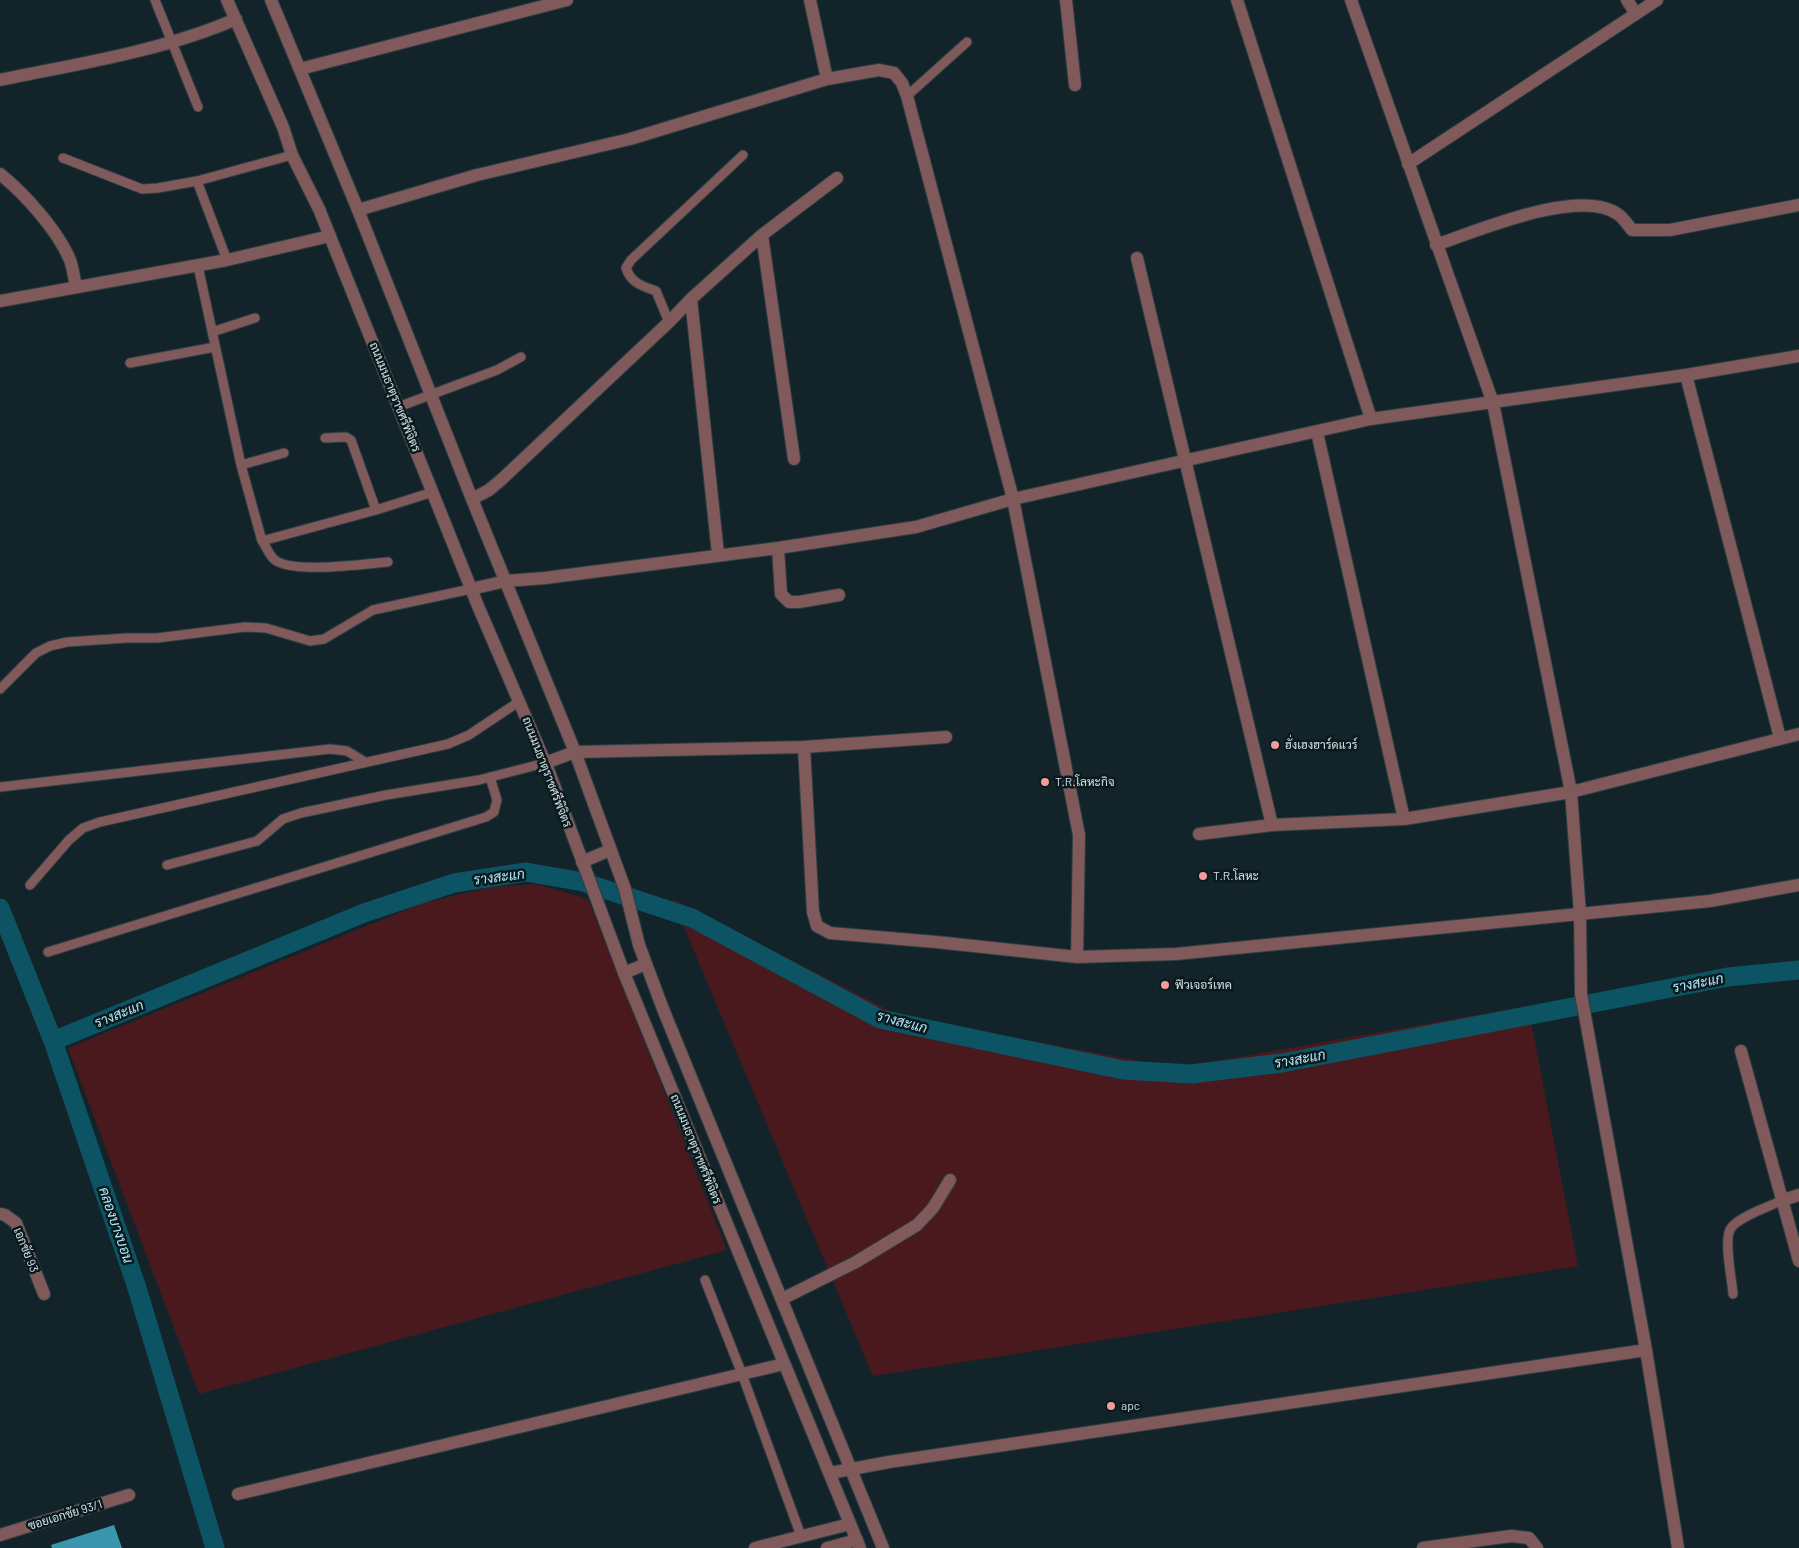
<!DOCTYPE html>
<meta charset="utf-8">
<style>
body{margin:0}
canvas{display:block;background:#122429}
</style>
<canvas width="1799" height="1548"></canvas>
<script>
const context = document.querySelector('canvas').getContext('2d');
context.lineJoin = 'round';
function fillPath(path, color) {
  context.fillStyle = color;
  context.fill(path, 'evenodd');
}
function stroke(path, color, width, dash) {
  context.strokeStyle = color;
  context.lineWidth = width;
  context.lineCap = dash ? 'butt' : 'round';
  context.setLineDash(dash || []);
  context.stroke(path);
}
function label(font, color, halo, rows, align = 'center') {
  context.font = font + ' Barlow,Sarabun,sans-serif';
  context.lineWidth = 5;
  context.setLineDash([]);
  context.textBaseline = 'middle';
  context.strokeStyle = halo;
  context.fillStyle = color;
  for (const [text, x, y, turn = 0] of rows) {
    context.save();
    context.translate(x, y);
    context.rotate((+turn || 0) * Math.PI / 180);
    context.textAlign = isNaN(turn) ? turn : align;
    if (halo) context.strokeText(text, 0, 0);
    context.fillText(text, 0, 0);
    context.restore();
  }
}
const green = new Path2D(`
 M535 884 588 899 727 1250 199 1394 68 1048 423 903 492 887Z
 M672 899 900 1016 1176 1068 1528 1006 1578 1266 873 1376Z`);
const canal = new Path2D(`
 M0 908 53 1041 137 1288 215 1548
 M53 1041 364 913 454 883 526 872 583 882 692 918 880 1019 1123 1070 1191 1074 1282 1063 1728 977 1799 970`);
const building = new Path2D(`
 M114 1525 122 1548H52L51 1545Z`);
const service = new Path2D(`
 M155 0 198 107
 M907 96 967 42
 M63 158 142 189 158 188 197 181 292 155
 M197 181 227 260
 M198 266 241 465 262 541 376 510
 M669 322 656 291C642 286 631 283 626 268L631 260 743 155
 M212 332 255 318
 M130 363 215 347
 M398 407 497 370 521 357
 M325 438 346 437 351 440 376 510 433 492
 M241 465 284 453
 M262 541C266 546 270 557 275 560 293 574 364 564 388 562
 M0 689 36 653 50 646 67 642 127 638H157L245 627 266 628 310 641 324 639 373 610 471 589
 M0 787 330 749 347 751 365 762
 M167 865 257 841 283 819 301 813 386 795 479 780 545 763
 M30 885 69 840 83 828 100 822 448 744 469 735 520 701
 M48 952 486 817 494 812 497 800 490 777
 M705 1280 742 1374 801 1536
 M1733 1294C1732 1279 1723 1239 1731 1228 1738 1217 1770 1206 1783 1200`);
const minor = new Path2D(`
 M810 0 827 79
 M1066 0 1075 85
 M1237 0 1371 419
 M1351 0 1493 403 1571 792 1580 914 1581 994 1646 1350 1678 1548
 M1627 0 1636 14
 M300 69 567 0
 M0 80C77 64 163 51 236 19
 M1408 164 1657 0
 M0 174C25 194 58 231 70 260 73 268 74 278 76 287
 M358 210 477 175 630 139 827 79 879 70 894 73 902 83 907 96 1013 499 1079 835 1077 957
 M762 235 794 459
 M1436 245C1477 231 1582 186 1619 215 1624 219 1628 225 1632 230H1670L1799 205
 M1137 258 1272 825
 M691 299 718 554
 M0 301 227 260 330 236
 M1686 375 1780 738
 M1317 432 1404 819
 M472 499 489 490 501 480 669 322 691 299 762 235 837 178
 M778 548 781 594 789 602H799L839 595
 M471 589 506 581 545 578 778 548 916 527 1013 499 1371 419 1686 375 1799 356
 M804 747 813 912 817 926 830 933 936 942 1077 957 1176 954 1710 901 1799 885
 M545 763 575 752 804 747 946 737
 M1199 834 1272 825 1404 819 1571 792 1799 734
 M582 862 610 850
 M624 973 646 964
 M1741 1051 1799 1261
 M1783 1200 1799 1195
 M0 1214 5 1215 16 1223 44 1294
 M782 1299 856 1262 917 1225 933 1208 950 1180
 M830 1473 889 1462 1646 1350
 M238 1494 784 1364
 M0 1535 129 1495
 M755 1548 850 1524
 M827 1548 857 1540
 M1423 1548 1511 1536 1529 1538 1537 1548`);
const tertiary = new Path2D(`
 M227 0 283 127 292 155 319 209 478 606 548 769 624 973 860 1548
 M271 0 358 210 472 499 575 752 625 889 639 945 663 1009 883 1548`);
const markers = [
 [1275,745,5,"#f49b9f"],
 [1045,782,5,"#f49b9f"],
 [1203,876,5,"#f49b9f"],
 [1165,985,5,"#f49b9f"],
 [1111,1406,5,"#f49b9f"]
];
const streetNames = [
 ["ถนนมนธาตุราชศรีพิจิตร",395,397,68],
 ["ถนนมนธาตุราชศรีพิจิตร",547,772,69],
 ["ถนนมนธาตุราชศรีพิจิตร",696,1149,68],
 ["เอกชัย 93",26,1250,68],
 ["ซอยเอกชัย 93/1",65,1515,-17]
];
const poiNames = [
 ["ฮั่งเฮงฮาร์ดแวร์",1285,745],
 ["T.R.โลหะกิจ",1055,782],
 ["T.R.โลหะ",1213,876],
 ["ฟิวเจอร์เทค",1175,985],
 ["apc",1121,1406]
];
const waterNames = [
 ["รางสะแก",499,877,-7],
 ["รางสะแก",1698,983,-11],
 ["รางสะแก",119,1014,-22],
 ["รางสะแก",902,1022,15],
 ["รางสะแก",1300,1059,-10],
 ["คลองบางบอน",116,1225,71]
];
fillPath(green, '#49191e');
stroke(canal, '#0c5363', 19);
fillPath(building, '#3996ad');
stroke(service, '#2d3e43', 11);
stroke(minor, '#2d3e43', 14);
stroke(tertiary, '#2d3e43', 14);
stroke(service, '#80595a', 9);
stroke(minor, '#80595a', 12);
stroke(tertiary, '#80595a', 12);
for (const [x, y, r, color] of markers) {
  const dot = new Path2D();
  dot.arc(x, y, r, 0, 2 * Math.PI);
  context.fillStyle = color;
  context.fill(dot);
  stroke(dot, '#091a1f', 2);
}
label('12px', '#d5e0e3', '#091a1f', streetNames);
label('12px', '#d5e0e3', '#091a1f', poiNames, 'left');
label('italic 14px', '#b0e5f5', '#091a1f', waterNames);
</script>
